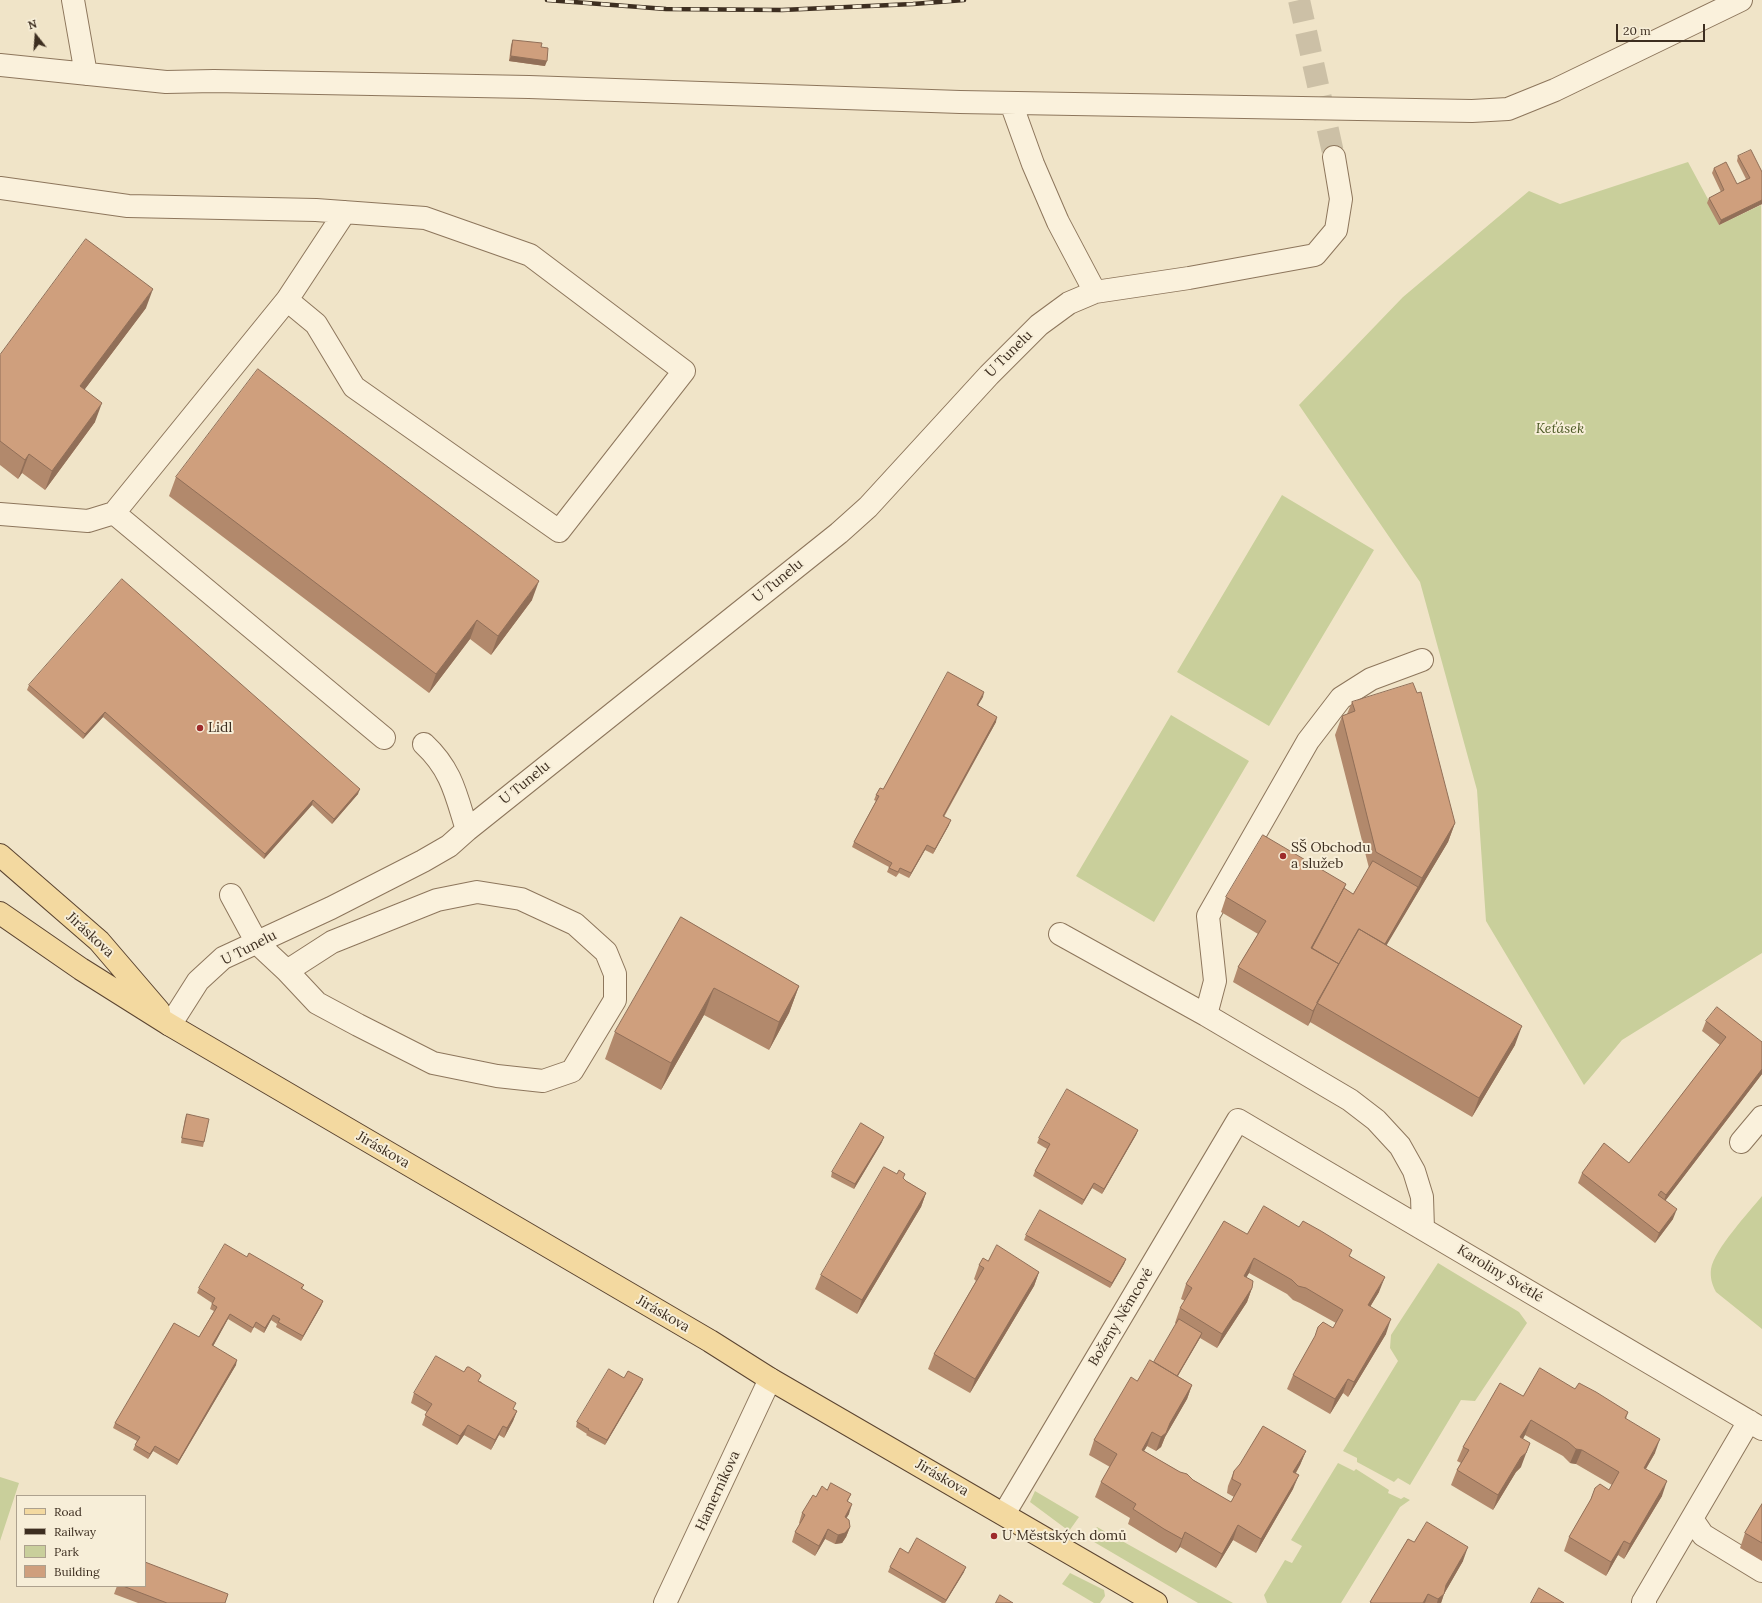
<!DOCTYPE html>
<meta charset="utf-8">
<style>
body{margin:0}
#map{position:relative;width:1762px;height:1603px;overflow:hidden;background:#f0e4c8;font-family:Lora,serif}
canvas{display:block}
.legend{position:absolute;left:16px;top:1495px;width:130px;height:92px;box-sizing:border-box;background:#f7eed8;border:1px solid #ada18e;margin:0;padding:5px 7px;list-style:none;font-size:12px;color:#3d2e20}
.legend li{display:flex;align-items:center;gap:8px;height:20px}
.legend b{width:20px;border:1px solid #ada18e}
.north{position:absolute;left:16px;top:16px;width:40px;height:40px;-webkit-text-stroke:3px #f7eed8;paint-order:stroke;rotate:343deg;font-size:11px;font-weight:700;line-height:16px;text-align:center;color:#3d2e20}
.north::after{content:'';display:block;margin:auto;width:14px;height:18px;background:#3d2e20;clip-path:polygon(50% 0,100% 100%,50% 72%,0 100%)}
.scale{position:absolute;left:1616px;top:24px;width:89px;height:18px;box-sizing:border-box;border:2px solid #3d2e20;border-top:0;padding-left:5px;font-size:12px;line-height:14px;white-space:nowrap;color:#3d2e20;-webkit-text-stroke:3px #f7eed8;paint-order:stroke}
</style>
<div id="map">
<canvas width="1762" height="1603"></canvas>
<ul class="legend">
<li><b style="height:5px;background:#f3d9a0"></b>Road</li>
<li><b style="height:5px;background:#3d2e20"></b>Railway</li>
<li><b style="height:11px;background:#c9cf9b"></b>Park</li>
<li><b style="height:11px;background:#cf9f7d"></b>Building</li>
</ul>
<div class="north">N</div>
<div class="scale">20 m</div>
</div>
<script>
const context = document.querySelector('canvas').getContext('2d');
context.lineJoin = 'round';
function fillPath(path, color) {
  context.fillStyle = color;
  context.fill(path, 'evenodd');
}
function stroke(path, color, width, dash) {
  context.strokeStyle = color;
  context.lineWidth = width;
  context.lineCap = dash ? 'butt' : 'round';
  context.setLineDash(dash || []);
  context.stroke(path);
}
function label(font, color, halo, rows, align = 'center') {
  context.font = font + ' Lora,serif';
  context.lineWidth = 4;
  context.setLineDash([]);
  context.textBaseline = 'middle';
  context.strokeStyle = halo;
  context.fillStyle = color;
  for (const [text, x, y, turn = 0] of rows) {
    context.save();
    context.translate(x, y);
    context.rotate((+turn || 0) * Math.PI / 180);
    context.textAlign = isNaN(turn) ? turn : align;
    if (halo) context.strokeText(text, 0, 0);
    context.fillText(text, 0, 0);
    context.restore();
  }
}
const green = new Path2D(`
 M1688 162 1709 201 1719 225 1761 205 1762 953 1622 1040 1584 1085 1486 921 1477 790 1420 582 1299 405 1403 297 1529 191 1560 204Z
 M1282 495 1374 550 1269 726 1177 672Z
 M1171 715 1249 761 1154 922 1076 876Z
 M1762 1196V1329L1716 1292C1712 1285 1710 1277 1711 1269 1714 1250 1749 1212 1762 1196Z
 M1438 1263 1519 1312 1527 1323 1475 1401 1461 1400 1410 1485 1398 1478 1394 1482 1357 1462V1458L1343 1451 1398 1361 1390 1348 1391 1335Z
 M1338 1463 1354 1471 1356 1469 1389 1490 1388 1493 1401 1499 1404 1497 1410 1500 1400 1507 1341 1603H1267L1264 1595 1285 1560 1292 1563 1302 1546 1291 1540Z
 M0 1477 19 1483 0 1541Z
 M1035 1491 1079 1517 1069 1531 1030 1502Z
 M1097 1527 1233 1603H1198L1089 1539Z
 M1070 1573 1104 1590 1105 1596 1100 1603H1094L1062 1584Z`);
const minorTunnel = new Path2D(`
 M1299 0 1334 157`);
const minor = new Path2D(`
 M73 0 86 74
 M0 65 166 82 214 81 529 87 960 102 1472 111 1508 109 1555 90 1741 0
 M1011 103 1033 164 1058 222 1095 292
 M0 188 128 206 316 210 425 218 530 255 684 371 559 531 354 387 316 324 287 300
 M114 513 384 738
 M0 514 88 521 114 513 287 300 345 212
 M424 744C452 770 456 795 467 830
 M231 895 257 943 287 971 332 942 437 900 477 892 521 899 575 924 606 952 615 974V1000L572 1071 543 1081 497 1076 433 1063 358 1025 317 1003 287 971
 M1060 934 1206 1015 1350 1100 1376 1120 1400 1146 1414 1171 1422 1197 1423 1229
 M1206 1015 1215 981 1208 916 1308 741 1341 698 1371 679 1422 660
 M170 1025 198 981 223 958 331 908 423 861 449 846 467 830 839 533 868 507 989 375 1039 325 1069 303 1095 292 1189 278 1315 255 1336 230 1341 199 1334 157
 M1741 1142 1762 1117
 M1004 1514 1238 1120 1762 1429
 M1692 1519 1703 1535 1762 1571
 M665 1603 770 1379
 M1645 1603 1643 1602 1749 1421`);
const major = new Path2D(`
 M0 855 99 941 159 1011
 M0 913 81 969 170 1025 710 1341 770 1379 1156 1603`);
const rail = new Path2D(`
 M547 0 666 9 782 10 913 4 964 0`);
const wall = new Path2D(`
 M513 40 541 47 545 66 509 61 511 45Z
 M1738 156 1762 172V204L1719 225 1707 203 1709 198 1721 192 1712 173 1714 168 1737 184 1746 179 1737 161Z
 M146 308 84 390 95 422 45 490 22 473 18 479 0 465V355Z
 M176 477 532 600 491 655 470 639 429 693 169 496Z
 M29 685 358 794 332 824 312 805 264 859 103 717 83 739 27 690Z
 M983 697 978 705 996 722 944 817 949 825 933 854 925 850 909 878 899 873 896 877 887 872 889 867 852 847 854 842 876 801 874 800 876 795 883 789Z
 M1352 702 1455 823 1448 842 1386 945 1515 1045 1472 1117 1310 1022 1311 1020 1308 1026 1233 982 1238 967 1258 934 1221 912 1226 897 1346 884 1344 888 1353 894 1369 868 1335 735 1342 716 1347 714Z
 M681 917 799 986 789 1013 769 1050 704 1015 661 1090 605 1059 615 1032Z
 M1706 1021 1762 1042V1074L1665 1201 1673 1219 1655 1243 1578 1183 1582 1173 1629 1163 1720 1045 1702 1031Z
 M187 1114 204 1142 203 1147 181 1143 185 1119Z
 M1138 1130 1136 1135 1102 1194 1092 1188 1082 1205 1033 1176 1035 1171 1047 1149 1037 1143 1039 1138Z
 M882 1142 854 1189 831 1177 832 1172Z
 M904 1179 906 1181 926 1193 921 1207 857 1314 815 1289 821 1275Z
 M1247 1234 1350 1256 1379 1292 1370 1307 1386 1334 1348 1397 1343 1393 1330 1414 1287 1389 1293 1375 1333 1328 1336 1323 1300 1303 1293 1300 1287 1294 1249 1273 1246 1277 1252 1288 1247 1302 1217 1348 1200 1338 1178 1376 1192 1385 1187 1399 1165 1437 1161 1447 1156 1451 1147 1446 1144 1451 1231 1502 1234 1497 1227 1493 1228 1486 1234 1471 1306 1451 1300 1465 1296 1473 1293 1489 1256 1553 1233 1540 1216 1568 1180 1547 1176 1553 1159 1543 1128 1524 1130 1518 1095 1497 1101 1482 1110 1467 1089 1455 1094 1440 1137 1381 1154 1362 1176 1324 1175 1323 1180 1308 1185 1301 1181 1299 1186 1284Z
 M1026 1235 1126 1259 1124 1264 1110 1288 1024 1240Z
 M247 1257 304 1285 302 1289 323 1301 321 1306 301 1341 276 1327 277 1324 271 1320 264 1333 254 1327 251 1333 228 1319 213 1346 236 1365 177 1465 153 1451 148 1459 133 1450 137 1441 113 1428 115 1423 199 1337 214 1311 210 1309 212 1303 197 1293 199 1288Z
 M988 1261 1039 1272 1034 1286 970 1393 928 1369 934 1354 976 1281 974 1279 979 1265Z
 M624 1378 643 1379 641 1384 605 1445 586 1435 587 1434 576 1427 577 1422Z
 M480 1381 514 1410 517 1411 513 1421 504 1438 499 1435 491 1450 464 1435 457 1445 422 1425 427 1412 411 1403 414 1393Z
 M1575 1389 1628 1412 1626 1419 1655 1453 1646 1469 1662 1496 1624 1559 1618 1555 1606 1576 1564 1551 1569 1537 1590 1501 1595 1488 1609 1490 1612 1485 1576 1464 1570 1463 1563 1456 1525 1435 1523 1439 1521 1467 1516 1472 1493 1510 1451 1485 1457 1470 1461 1463 1457 1461 1463 1447 1523 1396Z
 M827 1490 851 1494 848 1501 849 1514 846 1518 850 1527 846 1537 842 1543 835 1544 825 1539 815 1556 792 1542 795 1532 800 1524 799 1523 802 1513 816 1497Z
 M1762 1504V1561L1740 1548 1745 1533Z
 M1408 1539 1414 1542 1463 1561 1444 1594 1441 1603H1370Z
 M908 1553 964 1572 945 1603H942L888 1572 890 1567Z
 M117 1586H145L225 1603H138L114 1594Z`);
const shadedWall = new Path2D(`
 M511 56 547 61 545 66 509 61Z
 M1762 200V204L1719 225 1721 220Z
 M153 289 146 308 73 405 80 386Z
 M102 403 95 422 45 490 52 471Z
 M29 454 22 473 18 479 25 460Z
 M539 581 532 600 491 655 498 636Z
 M477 620 470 639 429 693 436 674Z
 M984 692 983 697 975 710 977 705Z
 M105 712 103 717 83 739 85 734Z
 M997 717 996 722 941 821 943 816Z
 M360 789 358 794 332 824 334 819Z
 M313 800 312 805 264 859 265 854Z
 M951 820 949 825 933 854 935 849Z
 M1455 823 1448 842 1376 963 1379 953 1418 887 1422 878Z
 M927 845 925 850 909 878 911 873Z
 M1346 884 1341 898 1311 953V948Z
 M799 986 789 1013 769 1050 779 1022Z
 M714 988 704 1015 661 1090 671 1063Z
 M1316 1006 1311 1020 1308 1026 1313 1011Z
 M1522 1026 1515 1045 1472 1117 1479 1098Z
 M1762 1069V1074L1662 1205 1666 1195Z
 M1138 1130 1136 1135 1102 1194 1104 1189Z
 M884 1137 882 1142 854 1189 855 1184Z
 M1094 1183 1092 1188 1082 1205 1084 1200Z
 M926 1193 921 1207 857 1314 862 1300Z
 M1677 1209 1673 1219 1655 1243 1659 1233Z
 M1254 1258 1249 1273 1239 1290 1244 1276Z
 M1126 1259 1124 1264 1110 1288 1112 1283Z
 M1039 1272 1034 1286 970 1393 975 1379Z
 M1385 1277 1379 1292 1362 1320 1368 1305Z
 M1252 1288 1247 1302 1217 1348 1222 1334Z
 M323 1301 321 1306 301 1341 303 1336Z
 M230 1314 228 1319 211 1350 212 1345Z
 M273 1315 271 1320 264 1333 265 1328Z
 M1391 1319 1386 1334 1348 1397 1354 1382Z
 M1202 1333 1200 1338 1170 1389 1172 1384Z
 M237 1360 236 1365 177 1465 179 1460Z
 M643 1379 641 1384 605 1445 607 1440Z
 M1348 1379 1343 1393 1330 1414 1335 1399Z
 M1192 1385 1187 1399 1165 1437 1161 1447 1156 1451 1161 1437Z
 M517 1411 513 1421 504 1438 507 1428Z
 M1531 1420 1525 1435 1515 1452 1520 1437Z
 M468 1425 464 1435 457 1445 460 1436Z
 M503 1426 499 1435 491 1450 495 1440Z
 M1152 1432 1147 1446 1136 1464 1142 1450Z
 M1660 1439 1655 1453 1638 1482 1644 1468Z
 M1530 1443 1521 1467 1516 1472 1493 1510 1498 1495Z
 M155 1446 153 1451 148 1459 150 1454Z
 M1576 1449 1582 1450 1576 1464 1570 1463Z
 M1306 1451 1300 1465 1288 1486 1293 1472Z
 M1299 1475 1293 1489 1256 1553 1261 1539Z
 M1667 1481 1662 1496 1624 1559 1630 1544Z
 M852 1504 849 1514 841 1527 845 1517Z
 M1238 1525 1233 1540 1216 1568 1222 1554Z
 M850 1527 846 1537 842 1543 835 1544 838 1535Z
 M828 1529 825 1539 815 1556 819 1546Z
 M1185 1532 1180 1547 1176 1553Z
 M1624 1541 1618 1555 1606 1576 1611 1562Z
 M1468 1547 1463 1561 1444 1594 1441 1603H1437L1438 1599Z
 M966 1567 964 1572 945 1603 946 1600Z
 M1428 1594 1425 1603H1423Z`);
const building = new Path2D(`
 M513 40 542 43 541 47 548 48 547 61 511 56Z
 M1751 150 1762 172V200L1721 220 1709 198 1724 190 1714 168 1726 162 1737 184 1750 178 1738 156Z
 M86 239 153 289 80 386 102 403 52 471 29 454 25 460 0 441V355Z
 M258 369 539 581 498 636 477 620 436 674 176 477Z
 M122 579 360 789 334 819 313 800 265 854 105 712 85 734 29 685Z
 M948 672 984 692 977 705 997 717 943 816 951 820 935 849 927 845 911 873 900 868 898 872 889 868 892 863 854 842 879 796 876 795 880 788 883 789Z
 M1413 683 1417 693 1421 692 1455 823 1422 878 1376 852 1342 716 1355 711 1352 702Z
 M1263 835 1346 884 1311 948 1339 964 1313 1011 1238 967 1266 921 1226 897Z
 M1373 861 1418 887 1385 944 1359 929 1339 964 1312 948 1344 888 1353 894Z
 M681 917 799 986 779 1022 714 988 671 1063 615 1032Z
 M1359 929 1522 1026 1479 1098 1317 1003Z
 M1717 1007 1762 1042V1069L1666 1195 1661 1191 1658 1195 1677 1209 1659 1233 1582 1173 1604 1143 1629 1163 1726 1037 1706 1021Z
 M1067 1089 1138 1130 1104 1189 1094 1183 1084 1200 1035 1171 1050 1144 1039 1138Z
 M187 1114 209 1119 204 1142 182 1138Z
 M861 1123 884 1137 855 1184 832 1172Z
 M884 1167 897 1174 899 1170 905 1174 903 1178 906 1181 926 1193 862 1300 821 1275Z
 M1264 1206 1299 1227 1303 1221 1321 1231 1352 1250 1349 1256 1385 1277 1368 1305 1391 1319 1354 1382 1348 1379 1335 1399 1293 1375 1315 1336 1318 1327 1323 1322 1333 1328 1343 1310 1306 1288 1298 1286 1292 1280 1254 1258 1244 1276 1253 1281 1252 1288 1222 1334 1180 1308 1192 1288 1186 1284 1224 1221 1247 1234Z
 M1040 1210 1126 1259 1112 1283 1026 1235Z
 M225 1244 247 1257 249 1253 304 1285 301 1288 323 1301 303 1336 278 1322 280 1319 273 1315 265 1328 256 1322 253 1328 230 1314 212 1345 237 1360 179 1460 155 1446 150 1454 135 1445 140 1437 115 1423 174 1323 199 1337 217 1307 212 1304 215 1298 199 1288Z
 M997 1245 1039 1272 975 1379 934 1354 984 1268 979 1265 983 1258 988 1261Z
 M1179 1319 1202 1333 1177 1376 1154 1362Z
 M436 1356 464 1372 467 1367H469L480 1374 481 1376 478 1381 516 1403 513 1409 517 1411 507 1428 503 1426 495 1440 468 1425 460 1436 425 1415 432 1404 414 1393Z
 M1150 1360 1192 1385 1170 1423 1166 1433 1161 1437 1152 1432 1142 1450 1180 1472 1187 1474 1193 1480 1231 1502 1241 1484 1232 1479 1234 1471 1240 1464 1263 1426 1306 1451 1293 1472 1299 1475 1261 1539 1238 1525 1222 1554 1185 1532 1182 1539 1164 1529 1133 1509 1136 1504 1101 1482 1117 1454 1094 1440 1131 1377 1137 1381Z
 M1540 1368 1575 1389 1579 1383 1596 1392 1628 1412 1625 1418 1660 1439 1644 1468 1667 1481 1630 1544 1624 1541 1611 1562 1569 1537 1591 1499 1595 1488 1600 1484 1609 1490 1619 1472 1582 1450 1576 1449 1568 1442 1531 1420 1520 1437 1530 1443 1526 1453 1521 1457 1498 1495 1457 1470 1469 1450 1463 1447 1500 1383 1523 1396Z
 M609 1369 624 1378 628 1371 643 1379 607 1440 588 1430 589 1429 577 1422Z
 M831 1483 851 1494 847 1501 852 1504 845 1517 849 1520 850 1527 845 1533 838 1535 828 1529 819 1546 795 1532 805 1515 802 1513 813 1495 816 1497 822 1486 827 1490Z
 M1762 1504V1543L1745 1533Z
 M1427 1522 1468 1547 1446 1585 1444 1594 1438 1599 1428 1594 1423 1603H1372L1370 1602 1408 1539 1414 1542Z
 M917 1538 966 1567 946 1600 890 1567 900 1548 908 1553Z
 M145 1562 228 1594 225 1603H167L123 1586H145Z
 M1539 1588 1564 1603H1531Z
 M1000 1595 1013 1603H996Z`);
const markers = [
 [200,728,4,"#9e2a2b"],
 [1283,856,4,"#9e2a2b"],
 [994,1536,4,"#9e2a2b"]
];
const streetNames = [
 ["U Tunelu",1009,354,-45],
 ["U Tunelu",778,581,-39],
 ["U Tunelu",525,783,-39],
 ["Jiráskova",90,935,43],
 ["U Tunelu",249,948,-27],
 ["Jiráskova",383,1150,30],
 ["Karoliny Světlé",1500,1274,31],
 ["Jiráskova",663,1314,30],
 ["Boženy Němcové",1121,1317,-59],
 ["Jiráskova",942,1478,30],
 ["Hamerníkova",718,1491,-65]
];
const parkNames = [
 ["Keťásek",1560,429]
];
const poiNames = [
 ["Lidl",208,728],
 ["SŠ Obchodu",1291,848],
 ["a služeb",1291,864],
 ["U Městských domů",1002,1536]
];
fillPath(green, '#c9cf9b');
stroke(minorTunnel, '#ccc0a6', 22, [22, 11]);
stroke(minor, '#8d765c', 24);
stroke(major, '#5b4430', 24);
stroke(minor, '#faf1dc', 22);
stroke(major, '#f3d9a0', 22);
stroke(rail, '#3d2e20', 4.5);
stroke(rail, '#f7eed8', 3, [9]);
fillPath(wall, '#b2896c');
fillPath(shadedWall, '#916f58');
fillPath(building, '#cf9f7d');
stroke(building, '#916f58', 1);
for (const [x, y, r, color] of markers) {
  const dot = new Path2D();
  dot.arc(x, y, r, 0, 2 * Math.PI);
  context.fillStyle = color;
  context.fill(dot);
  stroke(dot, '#f7eed8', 1.5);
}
label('14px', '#3d2e20', '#f7eed8', streetNames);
label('italic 14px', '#4d5a26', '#f7eed8', parkNames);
label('14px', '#3d2e20', '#f7eed8', poiNames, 'left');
</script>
